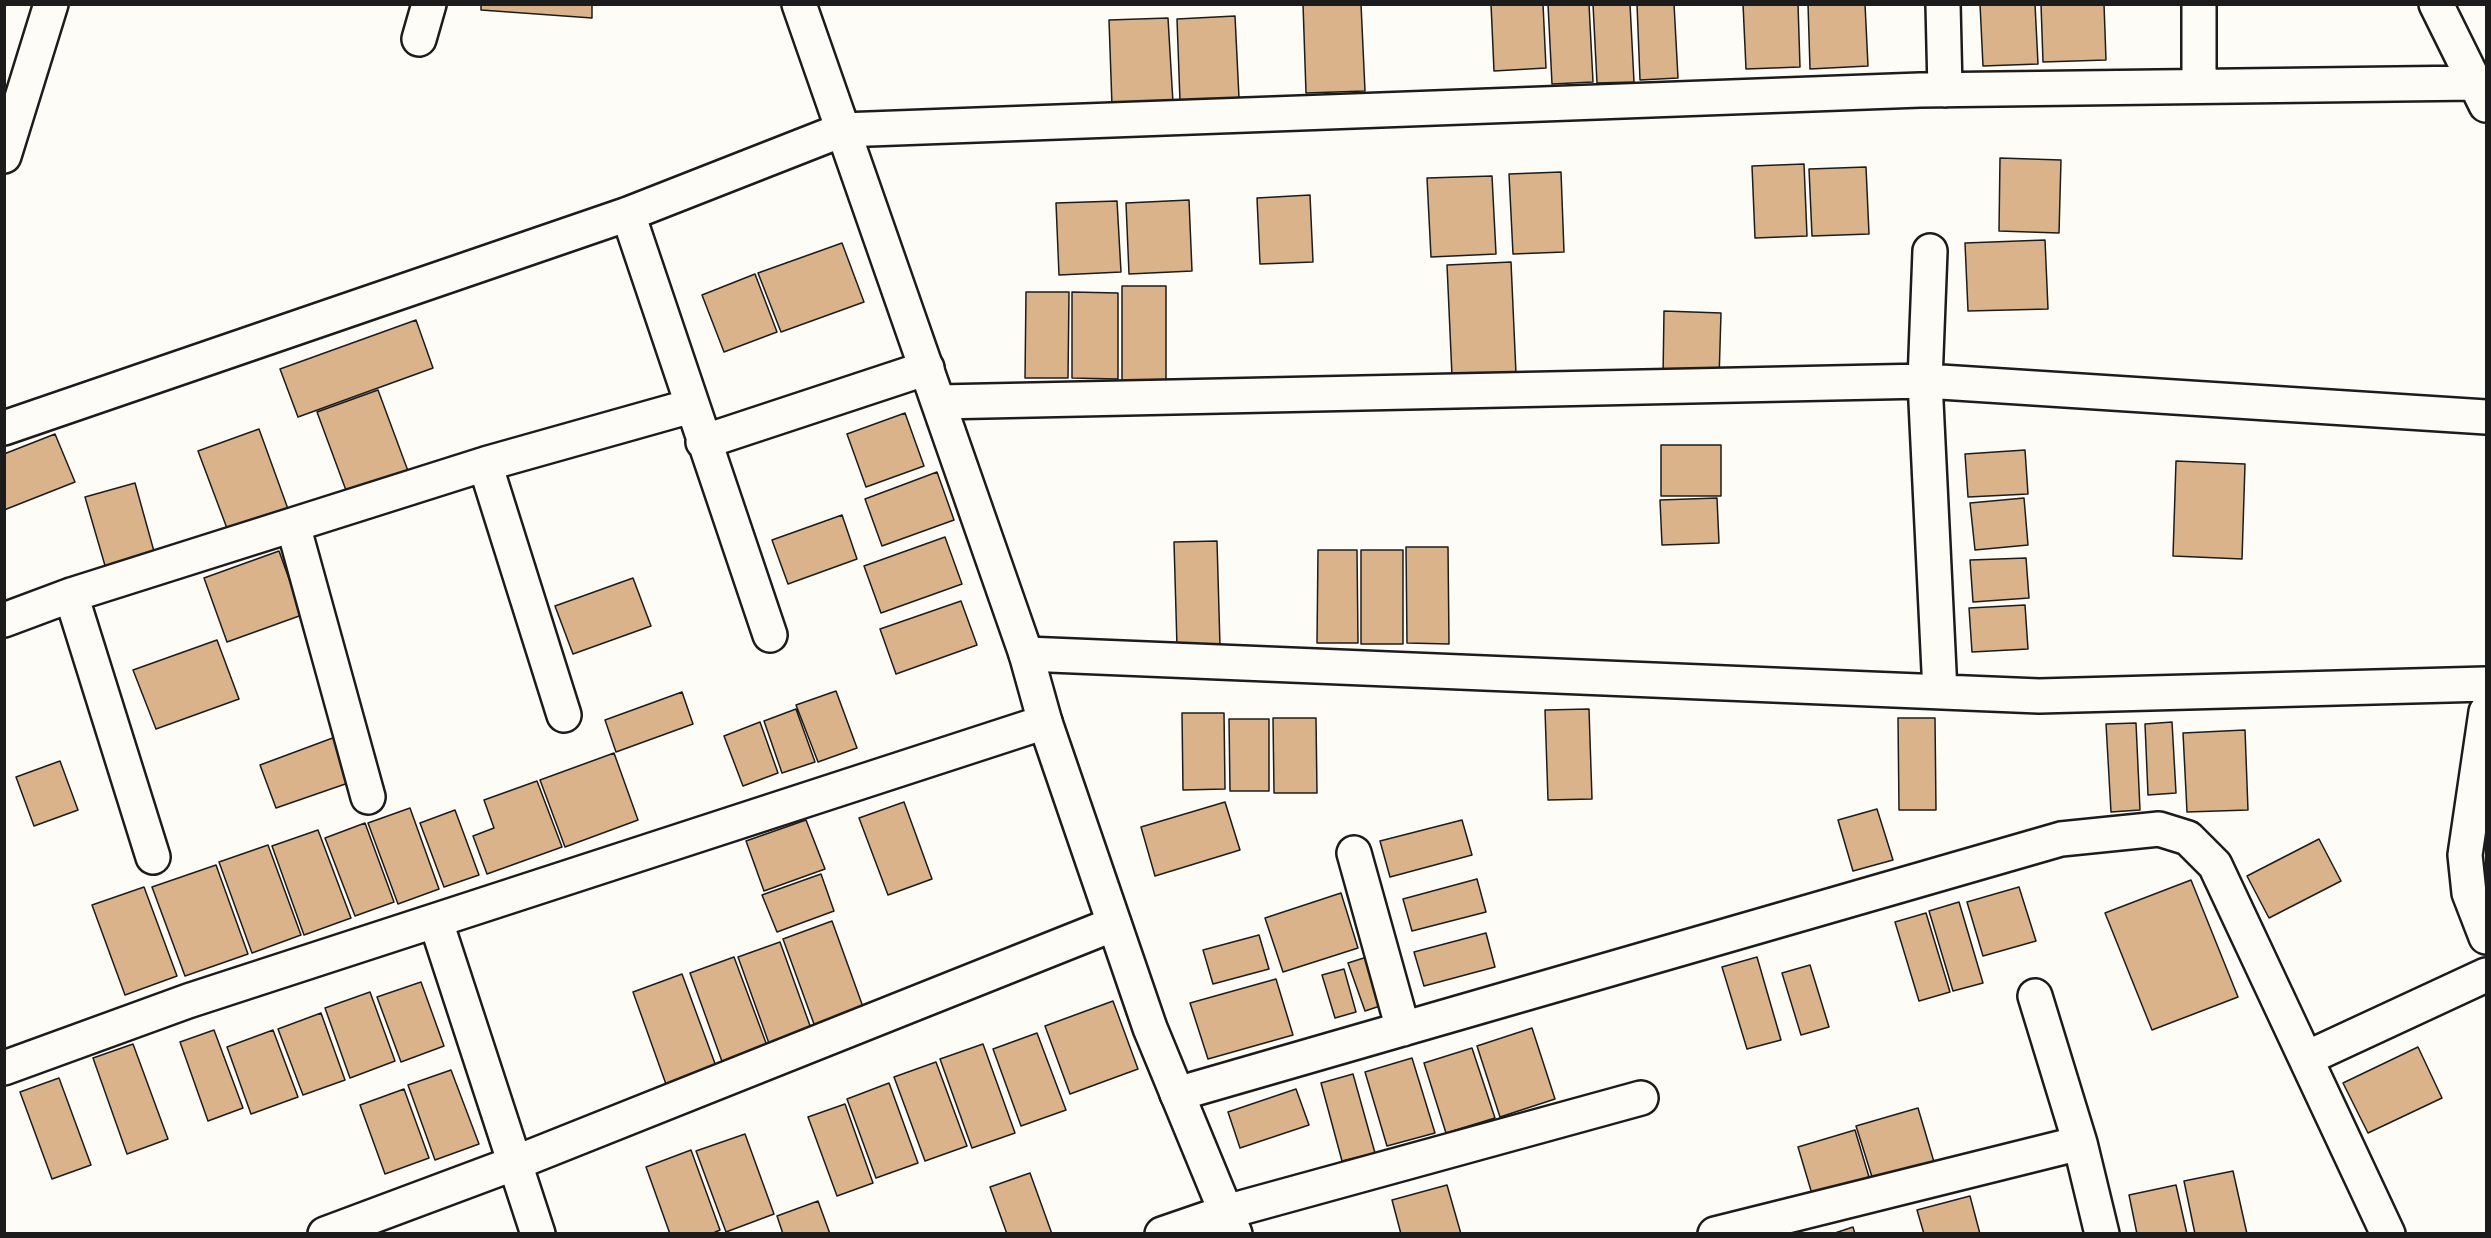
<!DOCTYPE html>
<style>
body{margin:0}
#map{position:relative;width:2491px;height:1238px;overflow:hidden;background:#fdfcf7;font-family:"Architects Daughter",sans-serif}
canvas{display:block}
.frame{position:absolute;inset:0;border:6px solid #1c1c1c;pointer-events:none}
</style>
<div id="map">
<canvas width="2491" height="1238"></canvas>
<div class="frame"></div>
</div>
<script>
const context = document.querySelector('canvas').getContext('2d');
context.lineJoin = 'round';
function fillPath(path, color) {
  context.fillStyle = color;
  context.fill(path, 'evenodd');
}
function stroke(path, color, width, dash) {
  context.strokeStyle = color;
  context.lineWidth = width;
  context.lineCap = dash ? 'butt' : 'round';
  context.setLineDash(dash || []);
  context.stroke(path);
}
const building = new Path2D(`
 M481 4H592V18L481 10Z
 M1303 4H1361L1365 91 1306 93Z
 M1491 4H1543L1546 68 1494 71Z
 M1548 4H1589L1593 82 1552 84Z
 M1593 4H1630L1634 82 1597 83Z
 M1637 4H1674L1678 78 1640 80Z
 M1743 4H1798L1800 67 1746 69Z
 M1808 4H1865L1868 66 1810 69Z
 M1980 4H2035L2038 64 1983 66Z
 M2041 4H2104L2106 60 2043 62Z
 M1235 16 1239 98 1180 101 1177 19Z
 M1168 18 1173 103 1112 106 1109 20Z
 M2000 158 2061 160 2059 233 1999 231Z
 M1804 164 1807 236 1755 238 1752 166Z
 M1866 167 1869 234 1812 236 1809 169Z
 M1561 172 1564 252 1513 254 1509 174Z
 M1492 176 1496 254 1431 257 1427 178Z
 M1310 195 1313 262 1260 264 1257 198Z
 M1189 200 1192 271 1129 274 1126 203Z
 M1117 201 1121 272 1059 275 1056 203Z
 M2045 240 2048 309 1968 311 1965 243Z
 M842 243 864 302 781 332 758 273Z
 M1511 262 1516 374 1452 376 1447 265Z
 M755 274 777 332 724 352 702 295Z
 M1122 286H1166V381H1122Z
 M1026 292H1069L1068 378H1025Z
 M1072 292 1118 293V379L1072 378Z
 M1664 311 1721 313 1719 379 1663 377Z
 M416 320 433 368 298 417 280 369Z
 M378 390 408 471 347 493 317 412Z
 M905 413 924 466 866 487 847 434Z
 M259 429 288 509 228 531 198 451Z
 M55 434 75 482 4 510V454Z
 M1661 445H1721V496H1661Z
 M2025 450 2028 494 1968 497 1965 454Z
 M2176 461 2245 464 2242 559 2173 556Z
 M937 472 954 520 882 546 865 499Z
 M135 483 155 555 106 569 85 497Z
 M1717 498 1719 543 1662 545 1660 500Z
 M2024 498 2028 545 1975 550 1970 503Z
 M842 515 857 559 788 584 772 540Z
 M945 537 962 584 881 613 864 566Z
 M1217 541 1220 646 1177 647 1174 542Z
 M1406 547H1448L1449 644 1407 643Z
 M1318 550H1357L1358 643H1317Z
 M1361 550H1403V644H1361Z
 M279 551 302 615 227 642 204 578Z
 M2026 558 2029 598 1973 602 1970 560Z
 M633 578 651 626 573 654 555 606Z
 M961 601 977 645 896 674 880 629Z
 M2025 605 2028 649 1972 652 1969 608Z
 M217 640 239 699 156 729 133 670Z
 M836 691 857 748 818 762 796 705Z
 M682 692 693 724 616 752 605 720Z
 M796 709 815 762 782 773 764 721Z
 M1589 709 1592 799 1548 800 1545 710Z
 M1182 713H1224L1225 789 1183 790Z
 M1273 718H1316L1317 793H1274Z
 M1898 718H1935L1936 810H1899Z
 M1229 719H1269V791H1230Z
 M760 722 778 773 743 786 724 736Z
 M2172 722 2176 793 2148 795 2145 724Z
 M2136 723 2140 810 2111 812 2106 724Z
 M2245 730 2248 810 2187 812 2183 733Z
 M338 736 354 781 276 808 260 765Z
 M614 753 638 820 565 847 540 780Z
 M60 761 78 810 34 826 16 777Z
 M537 781 562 847 487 874 473 836 494 828 484 800Z
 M904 802 932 879 888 895 859 818Z
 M1225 802 1240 850 1155 876 1141 827Z
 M410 808 439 889 398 904 368 823Z
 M1877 809 1893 860 1853 871 1838 820Z
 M455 810 479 875 444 887 420 823Z
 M806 820 825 869 764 891 746 841Z
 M1462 820 1472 855 1390 877 1380 841Z
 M365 823 394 902 355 916 325 838Z
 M318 830 351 918 304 935 272 846Z
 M2319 839 2341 881 2269 918 2247 876Z
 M268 845 301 935 252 953 219 862Z
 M216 865 248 954 185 976 152 887Z
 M821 874 834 911 777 932 762 895Z
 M1477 879 1486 912 1412 931 1403 899Z
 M2191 880 2238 997 2152 1030 2105 913Z
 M144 887 177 976 125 995 92 905Z
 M2019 887 2036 941 1983 956 1967 902Z
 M1341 893 1358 948 1283 972 1265 918Z
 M1959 902 1983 983 1953 991 1929 911Z
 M1926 913 1950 992 1919 1001 1895 922Z
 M832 921 867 1018 818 1035 783 939Z
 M1486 933 1495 967 1424 986 1414 952Z
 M1259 935 1269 969 1213 984 1203 950Z
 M780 942 813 1034 771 1049 738 957Z
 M1370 956 1386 1004 1365 1011 1348 963Z
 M734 957 769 1051 724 1067 690 973Z
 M1757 957 1781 1040 1747 1049 1722 967Z
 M1810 965 1829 1027 1801 1035 1782 973Z
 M1344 969 1356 1012 1335 1018 1322 975Z
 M682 974 717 1069 667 1087 633 992Z
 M1276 979 1293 1035 1208 1059 1190 1003Z
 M421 982 444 1046 401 1062 377 997Z
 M370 992 395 1061 350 1078 325 1008Z
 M1113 1001 1138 1069 1070 1094 1045 1026Z
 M321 1013 345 1080 303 1095 278 1029Z
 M1532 1028 1555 1099 1500 1117 1477 1046Z
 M214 1030 243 1108 208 1121 180 1042Z
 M273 1030 298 1097 251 1114 227 1047Z
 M1037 1033 1066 1110 1021 1126 993 1049Z
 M133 1044 168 1139 127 1154 93 1058Z
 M983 1044 1015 1133 972 1148 940 1059Z
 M2418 1047 2442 1098 2368 1133 2343 1083Z
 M1472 1048 1495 1118 1446 1133 1424 1063Z
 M1412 1058 1435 1133 1387 1146 1365 1072Z
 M936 1062 967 1146 925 1161 894 1077Z
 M451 1070 479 1144 435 1160 408 1085Z
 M1353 1074 1375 1153 1342 1161 1321 1083Z
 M59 1078 91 1165 52 1179 20 1092Z
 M889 1083 918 1163 876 1178 847 1099Z
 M404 1089 429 1158 385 1174 360 1105Z
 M1296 1089 1309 1125 1240 1148 1228 1112Z
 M845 1104 873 1183 837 1196 808 1117Z
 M1918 1108 1934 1162 1873 1180 1856 1126Z
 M1855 1130 1869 1177 1812 1194 1798 1147Z
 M745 1134 774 1214 726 1232 696 1151Z
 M691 1150 720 1230 711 1234H670L646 1167Z
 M2233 1171 2247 1234H2195L2184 1181Z
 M1030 1173 1052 1234H1007L990 1187Z
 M1447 1185 1461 1234H1401L1392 1200Z
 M2176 1185 2187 1234H2137L2129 1195Z
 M1970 1196 1980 1234H1924L1917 1210Z
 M818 1201 830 1234H783L777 1216Z
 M1853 1227 1855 1234H1832Z`);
const street = new Path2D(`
 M1943 4 1945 90
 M2199 4V86
 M2436 4 2486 105
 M419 39 429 4
 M628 214 770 635
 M1930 251 1925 381 1940 692
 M939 402 1925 381 2486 417
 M4 428 628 214 842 130 1920 90 2475 83
 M703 442 927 368
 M485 464 564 715
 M293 525 368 797
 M71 595 153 857
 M4 620 71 595 485 464 691 406
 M1026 654 2039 696 2486 684
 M2486 712 2465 855 2469 893 2486 937
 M1354 853 1403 1029
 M436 922 538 1234
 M2035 996 2080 1143 2102 1234
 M2307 1058 2486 975
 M4 1068 188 1001 1045 722
 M1177 1094 2061 839 2159 829 2188 838 2215 865 2388 1234
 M325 1234 515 1163 1114 924
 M1162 1234 1226 1212 1641 1098
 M1715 1234 2080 1143`);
const secondary = new Path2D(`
 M799 4 1026 654 1045 722 1150 1028 1235 1234
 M4 156 51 4`);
fillPath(building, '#dab38b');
stroke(building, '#1c1c1c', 1.5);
stroke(street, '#1c1c1c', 38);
stroke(secondary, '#1c1c1c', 38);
stroke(street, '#fdfcf7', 33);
stroke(secondary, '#fdfcf7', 33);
</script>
